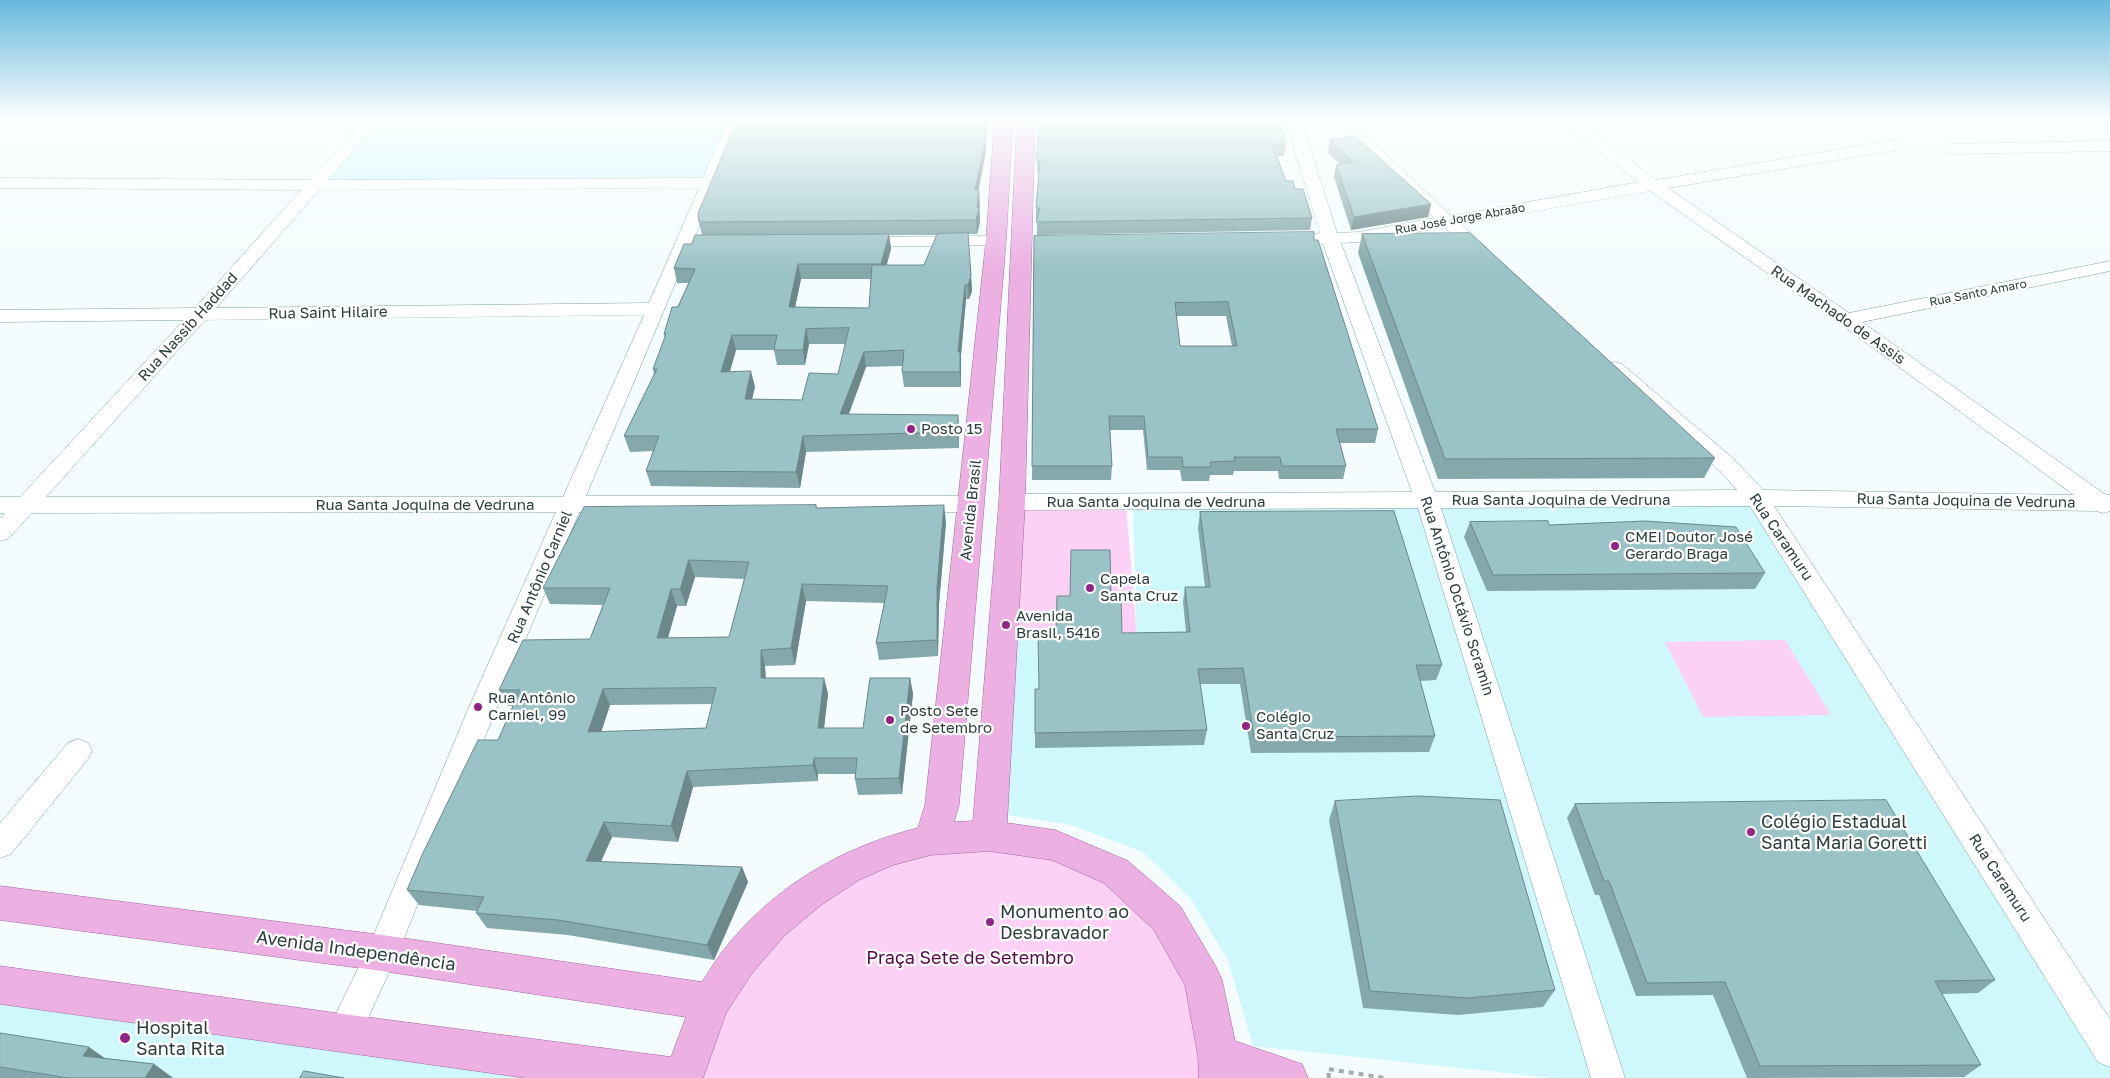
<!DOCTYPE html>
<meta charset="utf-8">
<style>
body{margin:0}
canvas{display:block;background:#f4fcfd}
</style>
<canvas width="2110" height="1078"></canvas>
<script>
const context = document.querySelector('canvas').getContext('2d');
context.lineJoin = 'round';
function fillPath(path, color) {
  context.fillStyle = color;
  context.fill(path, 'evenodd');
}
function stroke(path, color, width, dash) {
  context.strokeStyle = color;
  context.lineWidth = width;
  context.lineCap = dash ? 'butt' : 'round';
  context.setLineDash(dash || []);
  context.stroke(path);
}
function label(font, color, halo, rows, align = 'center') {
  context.font = font + ' "Golos Text",sans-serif';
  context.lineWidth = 4.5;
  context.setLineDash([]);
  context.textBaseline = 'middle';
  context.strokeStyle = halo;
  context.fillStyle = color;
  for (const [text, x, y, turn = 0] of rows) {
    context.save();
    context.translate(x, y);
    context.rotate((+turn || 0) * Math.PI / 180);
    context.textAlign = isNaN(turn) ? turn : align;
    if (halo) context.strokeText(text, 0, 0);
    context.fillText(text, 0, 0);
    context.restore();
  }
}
const built = new Path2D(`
 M375 119H736L711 178 322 181Z
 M1757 498 2110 1050V1078H1608L1427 501Z
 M1133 505H1421L1593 1078H1554L1253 1046 1228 960 1191 899 1143 852 1071 825 1002 814 1008 637 1137 636Z
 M0 1000 551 1078H0Z`);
const green = new Path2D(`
 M1019 505H1126L1137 637 1011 634Z
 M1785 640 1831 715 1703 717 1665 642Z
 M1055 845 1167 918 1219 1078H683L739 960 888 851Z`);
const path = new Path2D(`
 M1329 1078 1328 1069 1385 1078`);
const minor = new Path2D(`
 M365 119H381L328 180 703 178 728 119H744L586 496H971L979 498 983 504 979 510 971 512H579L497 707 398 953 355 1046 343 1051 331 1046 326 1034 370 944 469 707 556 512 32 513 8 539 0 541V518L5 513H0V497H20L184 320 0 322V310L195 308 301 190 0 188V178L310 180ZM699 188 649 303 216 308 319 190ZM644 315 563 497H46L205 320Z
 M1285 119H1301L1337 233 1359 232 1434 218 1334 119H1349L1451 216 1639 182 1558 119H1575L1656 180 1895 140 1901 142 1903 145 1901 148 1895 150 1668 188 1849 313 2110 261V271L1862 322 2106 495H2110V511L2104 513 2096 511 1774 506 2110 1019V1067L2098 1062 1750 506 1441 508 1625 1078H1591L1418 508 1012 510 1004 508 1001 502 1004 496 1012 494 1412 492 1323 244 1309 243 1306 239 1309 235 1320 233ZM1650 191 1839 323 2074 495 1763 490 1736 461 1622 364 1615 362 1608 364 1605 368 1608 372 1720 471 1737 490 1435 492 1341 243 1359 242 1444 227 1478 258 1484 259 1490 258 1493 254 1461 224Z
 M2110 141V151L1950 154 1944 152 1942 149 1944 146 1950 144Z
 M996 236 1002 237 1005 241 1002 245 858 247 852 246 849 242 852 238 858 237Z
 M78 739 88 743 92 751 88 759 11 854 0 858V823L68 743Z`);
const major = new Path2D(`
 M995 119H1013L1006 241 959 805 954 822 973 821 999 502 1017 119H1035L1025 502 1007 823 1055 830 1128 861 1180 906 1216 967 1222 980 1235 1041 1302 1064 1308 1078H1199L1198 1056 1185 985 1154 930 1104 883 1052 860 989 851 931 855 893 865 859 880 821 905 785 935 752 973 726 1013 703 1078H526L0 1004V966L343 1014 671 1057 686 1017 382 971 0 920V886L382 935 702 982C710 970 717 958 726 947 775 886 842 847 918 828L925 805 986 241Z`);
const wall = new Path2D(`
 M738 119H986V151L978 190H979L980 204 979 211 980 222 977 234H968L972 291 969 299H966L961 355V387H904L902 372 903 366 866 367 849 414 959 430V448L806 452 800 488 651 486 646 471 653 451 630 452 624 436 654 374 653 369 665 338 664 334 689 283H677L674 268 692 244 702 235 699 222ZM889 235H937L924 265H886L891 249ZM801 279H871L869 308 795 307ZM809 344H846L838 374 802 400 752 399 755 387 730 372 736 350H774L777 365H805Z
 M1036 119H1279L1286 144 1284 156H1277L1286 181 1295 189 1312 218 1310 230 1037 235V220H1036V208L1039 173H1037L1038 130H1037Z
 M1330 140 1431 204 1428 217 1351 230 1334 177 1336 165 1340 164 1328 153Z
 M1362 234 1715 458 1704 478 1438 479 1358 253Z
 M1034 236 1314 240 1378 429 1375 443H1340L1346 466 1343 479H1279L1278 471H1234L1233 475H1210L1209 481H1182L1180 470H1147L1143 430H1110L1112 466 1111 480H1032ZM1176 316H1226L1232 346H1180Z
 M816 505 817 508 946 522 939 604 938 656 879 660 876 643 884 603 806 601 795 665 765 666 766 678H824L828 694 824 728H863L910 678 913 694 902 794 858 795 855 779V774H818V781L693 787 678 842 612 837 601 862 742 867 748 882 714 960 568 935 487 928 476 913 477 911 419 905 407 890 498 740 513 706H508L499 690 590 639 603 605 550 604 543 588ZM695 577 744 579 729 637 668 638 677 606H686ZM712 704 706 728 601 732 610 705Z
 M1200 512 1442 665 1436 680 1420 681 1435 736 1429 752 1251 753 1240 684H1200L1207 730 1204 745 1035 748V689H1039L1056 634 1111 597 1122 633 1186 632 1183 602 1185 587H1205L1198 528Z
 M1470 522 1549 525 1765 573 1755 589 1487 591 1464 537Z
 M1335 801 1555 990 1543 1007 1458 1015 1363 1008 1329 820Z
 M1575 804 1995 980 1978 993 1942 994 1981 1065 1964 1077 1747 1078 1713 995 1636 996 1599 895H1595L1567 818Z
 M0 1033 104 1058 154 1064 173 1078H0Z`);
const shadedWall = new Path2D(`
 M986 119V151L976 204 975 190Z
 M979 190 980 222 977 234 976 220Z
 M1431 204 1428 217 1351 230 1354 217Z
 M889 234 891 249 883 279 881 264Z
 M798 264 801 279 792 322 789 307Z
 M971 276 972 291 969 299 968 285Z
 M965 285 966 299 961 355V387L958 352Z
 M806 329 809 344 805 365 803 350Z
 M732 335 736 350 725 387 721 372Z
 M864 352 866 367 843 429 840 414Z
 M751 371 755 387 748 415 745 399Z
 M958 415 959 430V448L958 432Z
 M803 436 806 452 800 488 796 472Z
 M944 505 946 522 939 604 938 656 937 640V587Z
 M689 560 695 577 686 606 680 589Z
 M802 584 806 601 795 665 791 648Z
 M671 589 677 606 663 655 657 638Z
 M761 650 765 666 766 694 761 678Z
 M824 678 828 694 822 745 818 728Z
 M910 678 913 694 902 794 899 778Z
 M603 689 610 705 596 748 588 732Z
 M814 758 818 774V781L813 765Z
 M687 771 693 787 678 842 671 826Z
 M604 822 612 837 594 876 586 861Z
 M742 867 748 882 714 960 707 945Z
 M89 1047 122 1070 83 1056Z
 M154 1064 173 1078H145Z`);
const building = new Path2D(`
 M738 119H986V137L975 190H979L977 208H979L976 220 699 222 698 214Z
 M1039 119H1279L1286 144H1272L1286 181H1293L1295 189H1303L1312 218 1036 222 1040 208H1036L1040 161H1037Z
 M1355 136 1431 204 1354 217 1336 165 1353 162 1330 140Z
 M1314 232V240H1318L1378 429H1336L1346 466H1282L1280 457H1234L1235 461 1210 462 1211 467H1183L1182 457H1148L1144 416H1109L1112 466H1032L1034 236ZM1228 302 1237 346H1180L1175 303Z
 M968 233 971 276 968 285H965L958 352H960V372H902L904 350 864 352 840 414 958 415V432L803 436 796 472 646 471 659 436H624L657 369H653L666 334H664L672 307H678L695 269 674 268 684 244H692L695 235 889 234 881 264H798L789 307 869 308 872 265H924L937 234ZM849 328 838 374 809 373 802 400 745 399 751 371 721 372 732 335H777L774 350H803L806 329Z
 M1470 233 1715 458 1445 459 1362 234Z
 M816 505V508L944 505 937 587V640L876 643 888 586 802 584 791 648 761 650V678H824L818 728H863L870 678H910L899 778 855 779 857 758H814L813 765 687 771 671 826 604 822 586 861 742 867 707 945 558 920 476 913 484 897 407 890 422 855 478 740H498L520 690H499L523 640 590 639 610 588H543L584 507ZM689 560 749 562 729 637 657 638 671 589H680ZM716 688 706 728 588 732 603 689Z
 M1394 511 1442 665H1416L1435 736 1254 737 1243 668 1198 669 1207 730 1035 733V689H1039L1038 634H1056L1057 596H1070L1071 550H1110L1111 597H1121L1122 633 1190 632 1185 587H1210L1200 512Z
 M1548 521 1549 525 1645 521 1736 527 1765 573 1493 575 1470 522Z
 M1418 796 1500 800 1555 990 1468 998 1370 991 1335 801Z
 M1886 800 1995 980 1935 981 1981 1065 1760 1066 1725 982 1647 983 1609 881H1604L1575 804Z
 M0 1033 89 1047 83 1056 154 1064 145 1078H68L0 1067Z
 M304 1071 344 1078H300Z`);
const markers = [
 [911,429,5,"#912486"],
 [1615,546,5,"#912486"],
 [1090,588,5,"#912486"],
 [1006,625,5,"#912486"],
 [478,707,5,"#912486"],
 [890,720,5,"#912486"],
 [1246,726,5,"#912486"],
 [1751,832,5,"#912486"],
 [990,922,5,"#912486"],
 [125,1038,6,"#912486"]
];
const farStreetnames = [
 ["Rua José Jorge Abraão",1460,219,-10],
 ["Rua Santo Amaro",1978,293,-11]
];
const streetNames = [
 ["Rua Saint Hilaire",328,313,-1],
 ["Rua Machado de Assis",1838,315,35],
 ["Rua Nassib Haddad",188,327,-48],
 ["Rua Santa Joquina de Vedruna",1561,500],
 ["Rua Santa Joquina de Vedruna",1966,501,1],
 ["Rua Santa Joquina de Vedruna",1156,502],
 ["Rua Santa Joquina de Vedruna",425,505],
 ["Avenida Brasil",971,510,-84],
 ["Rua Caramuru",1781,537,56],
 ["Rua Antônio Carniel",540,577,-67],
 ["Rua Antônio Octávio Scramin",1457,596,72],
 ["Rua Caramuru",2000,878,57]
];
const poiNames = [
 ["Posto 15",921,429],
 ["CMEI Doutor José",1625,537],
 ["Gerardo Braga",1625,554],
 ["Capela",1100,579],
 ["Santa Cruz",1100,596],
 ["Avenida",1016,616],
 ["Brasil, 5416",1016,633],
 ["Rua Antônio",488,698],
 ["Carniel, 99",488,715],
 ["Posto Sete",900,711],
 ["de Setembro",900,728],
 ["Colégio",1256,717],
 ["Santa Cruz",1256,734]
];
const nearPoinames = [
 ["Colégio Estadual",1761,822],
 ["Santa Maria Goretti",1761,843],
 ["Monumento ao",1000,912],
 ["Desbravador",1000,933],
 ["Hospital",136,1028],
 ["Santa Rita",136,1049]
];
const nearStreetnames = [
 ["Avenida Independência",356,951,8]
];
const nearParknames = [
 ["Praça Sete de Setembro",970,958]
];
fillPath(built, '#cff8fc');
fillPath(green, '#fdd0f5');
stroke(minor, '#79a1a4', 1);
stroke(major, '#a0669e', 1);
stroke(path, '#a0acad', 4, [5, 5]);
fillPath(minor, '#fff');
fillPath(major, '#ecb0e3');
fillPath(wall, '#84a8ab');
fillPath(shadedWall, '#6c888b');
fillPath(building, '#9ac3c7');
stroke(building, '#6c888b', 1);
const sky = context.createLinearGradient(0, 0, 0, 270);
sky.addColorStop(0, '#68b9dc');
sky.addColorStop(0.44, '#fafefe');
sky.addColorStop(1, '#fafefe00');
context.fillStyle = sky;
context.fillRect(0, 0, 2110, 270);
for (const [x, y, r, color] of markers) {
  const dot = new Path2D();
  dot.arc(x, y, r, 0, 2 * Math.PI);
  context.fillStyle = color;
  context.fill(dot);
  stroke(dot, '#fff', 2);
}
label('12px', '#2c3d3e', '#fff', farStreetnames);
label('15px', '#2c3d3e', '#fff', streetNames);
label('15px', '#2c3d3e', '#fff', poiNames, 'left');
label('18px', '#2c3d3e', '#fff', nearPoinames, 'left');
label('18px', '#2c3d3e', '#fff', nearStreetnames);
label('18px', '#590951', '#fff', nearParknames);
</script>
